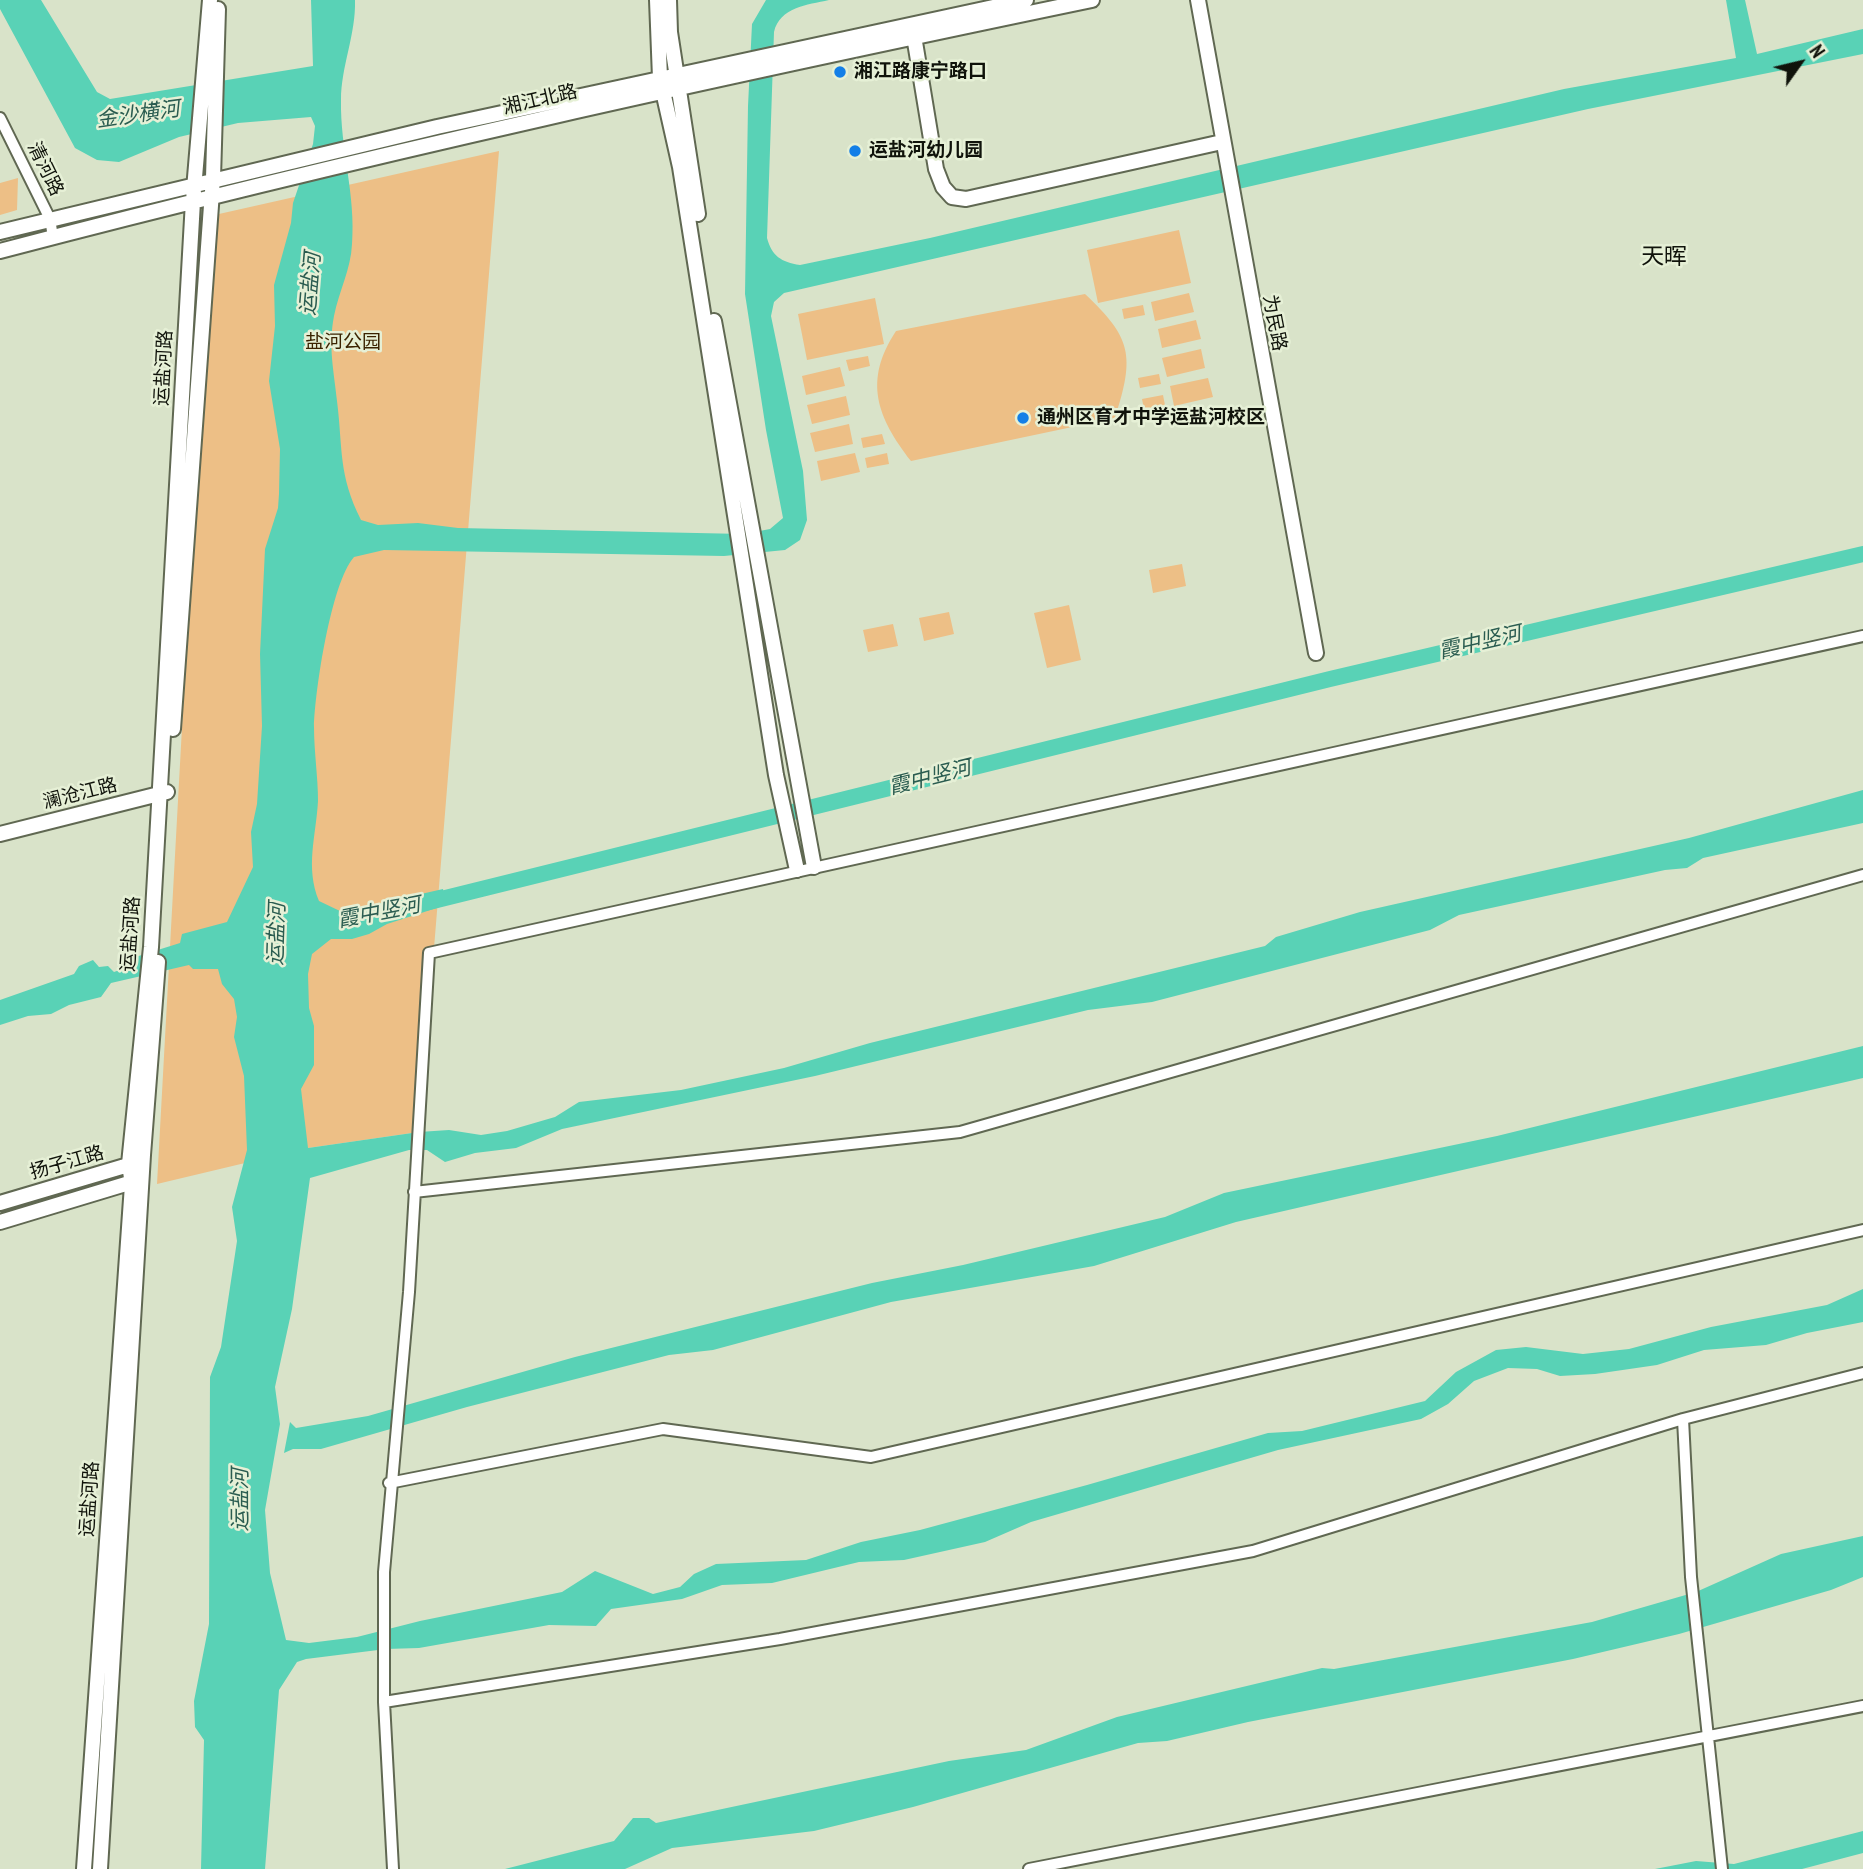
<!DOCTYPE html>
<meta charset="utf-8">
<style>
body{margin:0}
#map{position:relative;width:1863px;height:1869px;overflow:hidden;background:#d9e3c9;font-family:"PT Sans Narrow",sans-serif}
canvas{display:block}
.north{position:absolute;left:1765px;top:28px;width:70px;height:70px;-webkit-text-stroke:5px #e6f0d6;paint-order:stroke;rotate:56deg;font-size:19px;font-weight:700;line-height:28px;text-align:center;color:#10130b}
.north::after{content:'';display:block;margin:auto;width:24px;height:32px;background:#10130b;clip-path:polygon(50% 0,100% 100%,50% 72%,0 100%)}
</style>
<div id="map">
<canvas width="1863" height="1869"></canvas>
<div class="north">N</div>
</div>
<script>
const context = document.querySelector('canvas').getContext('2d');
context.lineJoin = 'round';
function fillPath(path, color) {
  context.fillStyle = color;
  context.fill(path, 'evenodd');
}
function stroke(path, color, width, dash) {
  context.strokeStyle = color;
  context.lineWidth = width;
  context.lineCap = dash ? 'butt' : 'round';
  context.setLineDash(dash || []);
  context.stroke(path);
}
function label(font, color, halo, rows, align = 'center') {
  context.font = font + ' "PT Sans Narrow","Noto Sans SC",sans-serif';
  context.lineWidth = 5;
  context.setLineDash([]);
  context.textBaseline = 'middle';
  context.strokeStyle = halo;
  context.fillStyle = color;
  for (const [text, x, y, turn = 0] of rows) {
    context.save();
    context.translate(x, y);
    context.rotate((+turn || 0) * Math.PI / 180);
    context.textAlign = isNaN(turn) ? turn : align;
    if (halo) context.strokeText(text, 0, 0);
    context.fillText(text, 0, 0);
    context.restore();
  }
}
const green = new Path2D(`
 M499 151 419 1132 308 1148 157 1184 210 216Z
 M18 178 17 210 0 215V183Z
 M1179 230 1191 283 1098 303 1087 250Z
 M1189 293 1194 312 1155 321 1151 302Z
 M1085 294C1132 338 1135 356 1115 418L911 461C877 417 863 381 896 331Z
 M875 298 884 344 807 360 798 314Z
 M1143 305 1145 315 1124 319 1122 309Z
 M1196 320 1201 339 1162 348 1158 329Z
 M1201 349 1205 368 1167 377 1162 358Z
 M868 356 870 366 849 371 846 360Z
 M840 367 845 386 806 395 802 376Z
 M1159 374 1161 384 1140 388 1138 378Z
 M1208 378 1213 397 1174 406 1170 386Z
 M1163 395 1165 405 1144 409 1142 399Z
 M846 396 850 415 812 424 807 405Z
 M849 424 853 444 815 452 810 433Z
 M882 434 885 444 863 448 861 438Z
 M855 453 860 472 821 481 817 461Z
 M887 453 889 464 867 468 865 458Z
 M1182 564 1186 586 1153 593 1149 570Z
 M1069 605 1081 660 1047 668 1034 613Z
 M949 612 954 634 924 641 919 618Z
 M893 624 898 646 868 652 863 630Z`);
const water = new Path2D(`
 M0 0H41L97 92 110 99 313 66 311 0H355C356 35 341 66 341 100 340 149 356 195 352 244 351 269 339 291 334 316 328 347 334 371 337 401 343 449 338 474 361 520L378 525 418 523 458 528 744 534 770 529 783 518 766 430 745 294 748 106 752 24 766 0H829C807 5 780 7 774 32L767 238C772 256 781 262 800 265L930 238 1564 89 1736 58 1726 0H1745L1757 54 1863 29V54L1588 109 784 293 774 302 771 316 803 471 807 520 800 540 785 550 724 556 384 550 354 557C331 583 315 690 314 727 314 752 318 777 318 801 316 837 305 867 319 901L342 912 443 889 446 905 387 924 369 934 352 939H331L312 954 308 974 309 1008 314 1026V1065L301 1089 308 1148 419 1132 449 1130 481 1135 507 1131 555 1117 579 1102 681 1090 784 1068 870 1043 1265 946 1276 937 1360 912 1689 838 1863 790V823L1703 858 1687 868 1665 870 1459 915 1430 930 1152 1002 1088 1010 815 1076 562 1129 516 1148 475 1153 445 1162 427 1150H409L310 1178 292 1309 275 1387 280 1424 265 1510 270 1573 286 1640 309 1643 357 1637 420 1621 562 1592 595 1571 653 1594 680 1587 694 1574 716 1564 806 1560 861 1542 920 1530 1087 1485 1268 1433 1302 1431 1425 1401 1456 1372 1496 1350 1526 1347 1583 1354 1629 1349 1711 1327 1827 1305 1863 1289V1322L1807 1333 1766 1345 1704 1350 1657 1365 1595 1374 1560 1376 1537 1369 1508 1368 1474 1381 1448 1404 1421 1419 1278 1450 1031 1522 985 1542 904 1560 859 1562 772 1583 722 1585 682 1599 611 1609 596 1626 549 1625 419 1648 386 1649 306 1659 297 1662 279 1690 265 1869H201L204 1740 195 1727 194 1701 209 1624 210 1377 221 1347 237 1241 232 1207 247 1150 244 1076 234 1037 237 1017 234 999 222 984 218 969H193L189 965 111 983 101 997 69 1005 51 1014 28 1016 0 1025V1000L74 974 79 966 93 960 99 967 108 966 114 972 128 967 126 960 180 943 182 934 227 922 253 867 251 832 257 804 262 726 260 654 265 549 278 508 279 494 280 449 269 381 275 326 274 285 291 223 293 203 313 144 315 126 311 117 238 123 179 137 119 162 97 160 75 148 0 9Z
 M1863 1046V1078L1236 1222 1094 1266 891 1302 713 1350 669 1355 467 1407 321 1449H293L284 1453 290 1422 296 1428 368 1416 575 1357 872 1283 963 1265 1165 1217 1224 1193 1497 1136Z
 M1863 1536V1577L1831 1590 1679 1634 1573 1659 1248 1722 1167 1741 1138 1743 913 1807 814 1831 672 1848 625 1869H505L614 1841 633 1818H649L656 1823 949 1761 1026 1750 1117 1717 1322 1668 1334 1669 1592 1622 1696 1592 1781 1554Z
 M1863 1831V1853L1802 1869H1655L1696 1861 1734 1864Z`);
const river = new Path2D(`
 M425 903 1330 679 1863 554`);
const street = new Path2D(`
 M0 118 50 219 53 237
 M414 1192 960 1132 1863 875
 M1683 1419 1691 1577 1722 1869
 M389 1483 663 1429 871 1457 1863 1230
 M384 1702 780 1639 1253 1551 1683 1419 1863 1373
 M393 1869 384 1702V1572L409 1292 429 953 1863 636
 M1029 1869 1863 1706`);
const secondary = new Path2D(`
 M657 0 660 78 680 167 776 775 797 870
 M669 0 670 32 698 214
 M1198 0 1316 653
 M913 30 936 169 943 187 952 197 966 199 1222 142
 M0 232 437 127 1026 0
 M0 251C361 156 726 76 1092 0
 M714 321 814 867
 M173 729 213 178 218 9
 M0 834 167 792
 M0 1203 125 1166 136 1160
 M0 1222 139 1180
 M84 1869 132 1185 129 1164 151 947 193 201 210 0
 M100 1869 143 1155 158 962`);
const markers = [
 [840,72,7,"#137fe7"],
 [855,151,7,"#137fe7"],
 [1023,418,7,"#137fe7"]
];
const poiNames = [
 ["湘江路康宁路口",854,72],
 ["运盐河幼儿园",869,151],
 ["通州区育才中学运盐河校区",1037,418]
];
const streetNames = [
 ["湘江北路",540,100,-13],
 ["清河路",45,169,64],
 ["为民路",1274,323,79],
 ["运盐河路",164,368,-87],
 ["澜沧江路",80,794,-14],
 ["运盐河路",131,934,-86],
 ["扬子江路",67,1163,-16],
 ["运盐河路",90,1499,-86]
];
const parkNames = [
 ["盐河公园",343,343]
];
const waterNames = [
 ["金沙横河",138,115,-8],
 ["运盐河",311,284,-85],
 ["霞中竖河",1480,643,-13],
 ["霞中竖河",930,778,-14],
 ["霞中竖河",379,913,-11],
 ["运盐河",277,934,-88],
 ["运盐河",241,1500,-90]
];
const quarterNames = [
 ["天晖",1664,257]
];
fillPath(green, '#edbf86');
fillPath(water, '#59d2b6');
stroke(river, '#59d2b6', 16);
stroke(street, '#606852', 14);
stroke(secondary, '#606852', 18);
stroke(street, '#fff', 10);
stroke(secondary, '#fff', 14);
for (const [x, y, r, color] of markers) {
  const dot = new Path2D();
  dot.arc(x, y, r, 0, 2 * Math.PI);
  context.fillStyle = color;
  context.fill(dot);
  stroke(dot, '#e6f0d6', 2.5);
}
label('bold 19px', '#10130b', '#e6f0d6', poiNames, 'left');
label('19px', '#10130b', '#e6f0d6', streetNames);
label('19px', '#3b2301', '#e6f0d6', parkNames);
label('italic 21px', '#2a5c50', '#e6f0d6', waterNames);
label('23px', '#10130b', '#e6f0d6', quarterNames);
</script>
